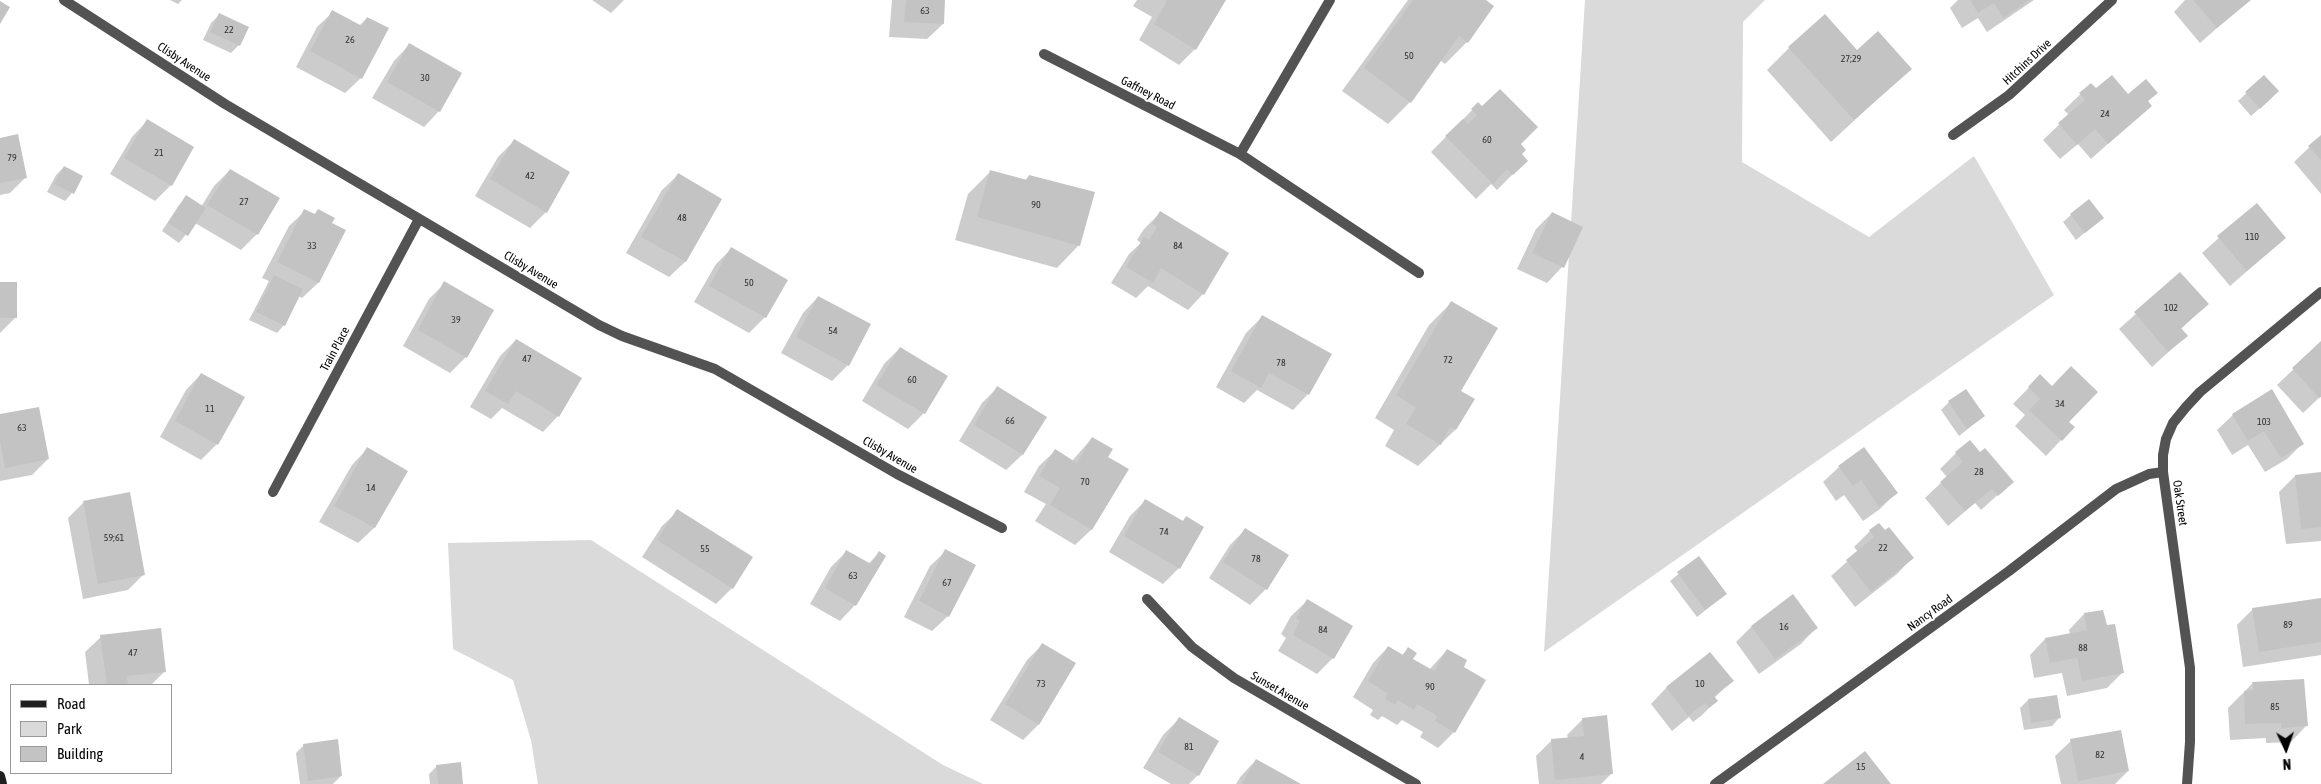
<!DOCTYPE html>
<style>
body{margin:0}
#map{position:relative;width:2321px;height:784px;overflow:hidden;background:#fff;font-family:"Asap Condensed",sans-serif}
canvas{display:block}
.legend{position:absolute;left:10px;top:684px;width:162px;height:90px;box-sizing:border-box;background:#fff;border:1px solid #999;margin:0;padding:6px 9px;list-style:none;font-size:15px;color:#000}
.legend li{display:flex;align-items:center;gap:10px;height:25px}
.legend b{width:25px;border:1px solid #999}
.north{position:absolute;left:2261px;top:724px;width:50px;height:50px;-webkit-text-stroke:4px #fff;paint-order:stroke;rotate:177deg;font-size:14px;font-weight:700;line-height:20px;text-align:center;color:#000}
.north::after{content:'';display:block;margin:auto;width:18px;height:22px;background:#000;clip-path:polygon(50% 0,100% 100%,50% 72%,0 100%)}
</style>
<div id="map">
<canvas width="2321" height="784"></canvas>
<ul class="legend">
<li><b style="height:6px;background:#202020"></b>Road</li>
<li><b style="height:14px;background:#dadada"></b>Park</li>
<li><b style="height:14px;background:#c3c3c3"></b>Building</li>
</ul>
<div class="north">N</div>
</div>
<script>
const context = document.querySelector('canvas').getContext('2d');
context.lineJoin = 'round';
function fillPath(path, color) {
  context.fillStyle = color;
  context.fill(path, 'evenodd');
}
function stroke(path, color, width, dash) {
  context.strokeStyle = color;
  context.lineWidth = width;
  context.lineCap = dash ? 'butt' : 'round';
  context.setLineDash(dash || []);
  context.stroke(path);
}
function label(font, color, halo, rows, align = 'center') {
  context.font = font + ' "Asap Condensed",sans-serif';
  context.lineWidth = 4;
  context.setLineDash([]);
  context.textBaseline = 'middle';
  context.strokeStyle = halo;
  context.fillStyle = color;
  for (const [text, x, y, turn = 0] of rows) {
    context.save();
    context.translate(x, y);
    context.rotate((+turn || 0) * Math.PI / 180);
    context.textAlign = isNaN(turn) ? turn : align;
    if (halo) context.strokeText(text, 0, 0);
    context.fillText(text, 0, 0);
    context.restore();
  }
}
const green = new Path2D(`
 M1585 0H1765L1743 22 1742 162 1869 237 1974 156 2054 295 1544 652Z
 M591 540 943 765 983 784H538L531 740 513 680 453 649 448 543Z`);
const shadow = new Path2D(`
 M170 0H182L178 4Z
 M592 0H624L611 13Z
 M892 0H944L943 24 927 39 889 37Z
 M1137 0H1224L1195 49 1179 65 1139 40 1152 17 1133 6Z
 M1408 0H1483L1467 42 1445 64 1440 60 1410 102 1388 124 1342 91Z
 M1958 0H2034L1987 32 1978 18 1962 28 1950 8Z
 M2185 0H2249L2200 43 2174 12Z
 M333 12 359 26 367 18 361 78 345 93 296 67 317 27Z
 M219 15 239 45 231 53 203 40 211 23Z
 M409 45 439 111 424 127 372 98 394 61Z
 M1789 48 1857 51 1910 69 1831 142 1767 70Z
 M2264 77 2270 99 2251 116 2238 101Z
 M2091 84 2096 90 2128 96 2156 93 2147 102 2150 106 2091 159 2078 144 2060 159 2043 140 2069 115 2064 110Z
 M1478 104 1520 144V154L1526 161 1497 190 1491 184 1476 199 1431 152Z
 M147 121 171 185 155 201 110 174 132 137Z
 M2321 136V194L2294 162Z
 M0 139 26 177 10 193 0 195Z
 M514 141 546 212 530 228 475 196 498 157Z
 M64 167 72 193 65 201 47 192 56 175Z
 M230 170 257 234 241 250 195 223 179 243 162 231 179 205 187 197 201 207 214 186Z
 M990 172 1024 181 1029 176 1079 245 1057 268 955 240 968 194Z
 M678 175 720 199 685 262 669 277 626 253 662 190Z
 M2257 204 2285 238 2230 286 2202 253Z
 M318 210 331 224 344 231 318 283 302 298 298 296 284 325 277 333 249 320 269 281 262 278 289 226 305 211 314 215Z
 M1160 213 1203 294 1188 310 1148 286 1136 298 1111 283 1129 254 1141 243 1137 240 1144 229Z
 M1552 213 1582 228 1562 267 1547 283 1517 269 1536 229Z
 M2071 215 2094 225 2076 240 2063 222Z
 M731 249 765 317 749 333 694 302 716 264Z
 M2180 274 2207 304 2181 329 2186 336 2152 367 2119 329Z
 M0 283 16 317 0 333Z
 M445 283 466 357 450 373 403 346 429 299Z
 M818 297 848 365 832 381 781 353 803 313Z
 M1452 302 1459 392 1473 400 1455 430 1418 466 1385 446 1394 430 1375 418 1429 325Z
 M1262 317 1308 394 1293 410 1257 390 1244 403 1216 387 1246 333Z
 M516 340 558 416 543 432 502 408 491 419 470 407 500 356Z
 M2321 343V396L2303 413 2277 385Z
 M900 348 946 377 924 413 908 429 862 401 884 364Z
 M201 374 243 398 217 444 201 460 160 437 186 390Z
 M2040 376 2068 422 2061 440 2046 456 2015 426 2025 415 2013 404Z
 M998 387 1045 417 1022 455 1006 470 959 441 982 403Z
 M1949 402 1984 416 1959 436 1941 410Z
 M0 415 48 459 32 475 0 481Z
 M2233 415 2303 443 2287 459 2265 472 2248 445 2232 455 2217 430Z
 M1092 438 1107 457 1127 470 1091 530 1075 545 1035 521 1046 504 1024 492 1039 466 1055 451 1072 461Z
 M367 449 406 471 374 528 358 543 319 522 352 465Z
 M1956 453 1980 454 2012 482 1981 510 1975 503 1948 526 1925 498 1947 477 1940 469Z
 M1839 467 1896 493 1880 509 1863 521 1844 495 1836 501 1823 482Z
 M2321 473V541L2286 544 2279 492 2295 476Z
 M1145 501 1182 522 1186 518 1179 568 1163 584 1109 552 1130 516Z
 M84 502 144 574 128 590 83 599 68 518Z
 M678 511 732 588 716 604 642 557 662 526Z
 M1246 529 1266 589 1250 605 1209 578 1230 545Z
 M1870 531 1912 558 1897 574 1855 607 1831 576 1858 552 1854 547Z
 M847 551 868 564 879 553 855 605 840 621 810 604 831 567Z
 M946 551 948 616 932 631 904 617 930 566Z
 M1699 557 1726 594 1697 617 1670 581Z
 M1793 596 1816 628 1801 644 1759 674 1736 642 1751 627Z
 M2321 599V655L2243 667 2237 625 2253 609Z
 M1307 601 1333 658 1317 674 1278 651 1286 638 1281 634 1291 616Z
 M2084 614 2106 627 2123 672 2107 688 2067 696 2062 673 2034 678 2030 655 2045 639 2070 634 2069 630Z
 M101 637 165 671 151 685H89L85 652Z
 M1042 645 1038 725 1023 740 990 720 1027 660Z
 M1388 647 1402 655 1408 649 1411 660 1429 670 1447 650 1462 667 1454 732 1438 748 1420 737 1423 732 1402 720 1397 725 1382 716 1378 720 1370 715 1373 710 1353 697 1373 663Z
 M1710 653 1732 681 1714 698 1716 701 1701 716 1693 722 1689 717 1672 731 1651 704 1666 688Z
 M2253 683 2306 726 2291 742 2266 743V738L2230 740 2228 708Z
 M2028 700 2059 718 2052 726 2024 730 2020 708Z
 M1179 719 1198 775 1189 784H1171L1143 768 1163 735Z
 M1583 719 1611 774 1601 784H1539L1536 756 1552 740 1568 738 1567 735Z
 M2071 741 2128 771 2115 784H2061L2055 756Z
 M304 745 341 776 333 784H300L296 753Z
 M1256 760 1298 784H1236L1241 776Z
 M437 766 462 784H430L429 774Z`);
const building = new Path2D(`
 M906 0H945L944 24 904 22Z
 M1165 0H1226L1196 50 1154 24 1167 1Z
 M1413 0H1486L1494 6 1468 43 1459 36 1411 103 1364 68Z
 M1970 0H2030L2003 18 1994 3 1978 13Z
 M2193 0H2251L2217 28Z
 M0 1 10 7 0 24Z
 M332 10 362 26 367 17 389 28 362 79 310 51Z
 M219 13 249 27 240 46 210 32Z
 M1825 14 1857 50 1878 31 1912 69 1854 120 1788 47Z
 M409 43 462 73 440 112 387 82Z
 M2112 75 2128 94 2146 79 2158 93 2148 101 2152 106 2108 144 2095 129 2077 145 2058 123 2085 100 2079 93 2091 83 2096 88Z
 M2264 75 2279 91 2260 109 2245 92Z
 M1500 89 1538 127 1521 144 1526 150 1522 154 1528 161 1513 175 1507 169 1493 184 1445 136 1463 119 1468 124 1477 115 1471 109 1478 102 1482 106Z
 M147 119 194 147 172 186 124 158Z
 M18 134 27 178 0 183V138Z
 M2321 135V160L2308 146Z
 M514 139 570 172 547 213 490 179Z
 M64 166 83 176 74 194 54 184Z
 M230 169 280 198 258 235 207 205Z
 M990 170 1027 180 1029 175 1095 192 1080 246 977 217Z
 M678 173 722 199 686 262 641 237Z
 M186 195 206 208 188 236 168 223Z
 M2089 199 2104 218 2085 233 2070 214Z
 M2257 203 2286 238 2247 271 2217 236Z
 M304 209 315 214 318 209 335 218 332 223 346 230 319 283 277 262Z
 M1160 211 1229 253 1204 295 1161 268 1153 283 1126 267 1144 237 1149 240 1157 227 1152 224Z
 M1552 212 1583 227 1564 268 1532 253Z
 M731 247 788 280 766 318 709 286Z
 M2180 272 2209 304 2181 328 2188 336 2168 352 2134 312Z
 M274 275 303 289 285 326 256 312Z
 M444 281 494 310 467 358 418 330Z
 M0 282H17V318H0Z
 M818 296 871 324 849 366 796 337Z
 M1451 301 1498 328 1461 391 1475 399 1456 430 1450 427 1441 445 1406 424 1416 408 1396 395Z
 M1262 315 1332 354 1309 395 1269 373 1261 388 1231 371Z
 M516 339 582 378 559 417 516 391 508 404 485 391Z
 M2321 341V397L2319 398 2292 368Z
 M900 347 948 376 925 414 876 385Z
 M2071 366 2098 392 2069 422 2075 427 2062 441 2029 410 2040 399 2028 387 2040 374 2052 386Z
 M201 373 245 397 218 445 175 421Z
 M997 386 1047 417 1023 455 974 425Z
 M1966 389 1985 416 1967 429 1948 401Z
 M2272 389 2304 444 2281 458 2264 431 2248 441 2232 414Z
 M39 407 49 459 5 468 0 442V414Z
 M1092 437 1113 449 1108 457 1129 469 1092 530 1050 505 1060 488 1039 476 1055 449 1077 463Z
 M1970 440 1980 452 1985 448 2014 482 1998 496 1992 489 1965 511 1940 482 1963 462 1955 452Z
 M367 447 408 471 375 528 334 506Z
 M1864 447 1898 493 1879 507 1861 480 1853 486 1838 466Z
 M2321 472V527L2301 529 2295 475Z
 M130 492 145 575 98 584 83 501Z
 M1145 499 1183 521 1186 516 1204 527 1180 569 1124 536Z
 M677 509 753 557 733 589 657 540Z
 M1879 523 1885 530 1889 527 1914 558 1871 592 1846 560 1874 537 1869 530Z
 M1245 528 1289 555 1267 590 1223 562Z
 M945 549 976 565 949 617 919 601Z
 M846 550 871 564 879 551 886 556 856 606 825 588Z
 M1699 556 1727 594 1705 610 1677 572Z
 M1793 594 1818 628 1775 659 1751 626Z
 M2321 598V642L2259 652 2252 608Z
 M1307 599 1353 626 1334 659 1293 635 1300 621 1296 618Z
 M2103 610 2107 625 2115 624 2124 673 2082 681 2077 658 2050 663 2045 638 2087 630 2084 613Z
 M161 628 166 672 127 676 128 685H107L100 635Z
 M1042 643 1076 663 1039 725 1005 704Z
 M1388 646 1403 655 1408 647 1417 653 1413 659 1434 671 1447 649 1467 660 1464 667 1486 680 1455 733 1435 721 1437 716 1417 704 1414 710 1398 700 1395 705 1385 699 1388 694 1368 681Z
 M1710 652 1734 681 1714 696 1718 701 1709 708 1705 703 1688 716 1666 687Z
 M2304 679 2308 726 2281 728V723L2245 724 2244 691 2254 690 2252 682Z
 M2057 695 2061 718 2031 723 2028 699Z
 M1607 715 1613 774 1555 780 1551 739 1584 736 1582 718Z
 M1179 717 1219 741 1199 776 1158 752Z
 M2121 730 2129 771 2078 781 2070 739Z
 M338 739 342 776 308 781 303 744Z
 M1865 751 1891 784H1823Z
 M1256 759 1301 784H1242Z
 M461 762 463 784H438L436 765Z`);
const minor = new Path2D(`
 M64 0 225 104 599 325 622 336 715 369 897 474 1002 528
 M1044 54 1240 154 1419 273
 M1953 135 2009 95 2112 0
 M1240 154 1330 0
 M273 492 419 219
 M1147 599 1192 647 1234 678 1416 784
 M1715 784 2009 571 2116 489 2149 474 2163 472
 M2187 784 2190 742V668L2163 472V455L2166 439 2173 423 2186 407 2200 392 2321 292`);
const secondary = new Path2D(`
 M0 776 2 784`);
const numberNames = [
 ["63",925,11],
 ["22",229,30],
 ["26",350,40],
 ["50",1409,56],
 ["27;29",1851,59],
 ["30",425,78],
 ["24",2105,114],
 ["60",1487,140],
 ["21",159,153],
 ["79",12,158],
 ["42",530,176],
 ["27",244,202],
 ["90",1036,205],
 ["48",682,218],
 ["110",2252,237],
 ["33",312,246],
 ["84",1178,246],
 ["50",749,283],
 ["102",2171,308],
 ["39",456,320],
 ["54",833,331],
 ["47",527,359],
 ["72",1448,360],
 ["78",1281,363],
 ["60",912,380],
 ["34",2060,404],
 ["11",210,409],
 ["66",1010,421],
 ["103",2264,422],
 ["63",22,428],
 ["28",1979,472],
 ["70",1085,482],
 ["14",371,488],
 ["74",1164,532],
 ["59;61",114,538],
 ["22",1883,548],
 ["55",705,549],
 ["78",1256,559],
 ["63",853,576],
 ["67",947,583],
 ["89",2288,625],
 ["16",1784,627],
 ["84",1323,630],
 ["88",2083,648],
 ["47",133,653],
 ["73",1041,684],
 ["10",1700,684],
 ["90",1430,687],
 ["85",2275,707],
 ["81",1189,747],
 ["82",2100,755],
 ["4",1582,757],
 ["15",1861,767]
];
const streetNames = [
 ["Clisby Avenue",184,62,33],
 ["Hitchins Drive",2027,62,-43],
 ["Gaffney Road",1148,93,27],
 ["Clisby Avenue",531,270,31],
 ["Train Place",335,349,-62],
 ["Clisby Avenue",890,455,30],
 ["Oak Street",2180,503,82],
 ["Nancy Road",1930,613,-36],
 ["Sunset Avenue",1280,691,30]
];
fillPath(green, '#dadada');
fillPath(shadow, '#0003');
fillPath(building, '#c3c3c3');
stroke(minor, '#535353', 10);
stroke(secondary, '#202020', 10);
label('10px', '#313131', null, numberNames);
label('12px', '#000', '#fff', streetNames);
</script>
